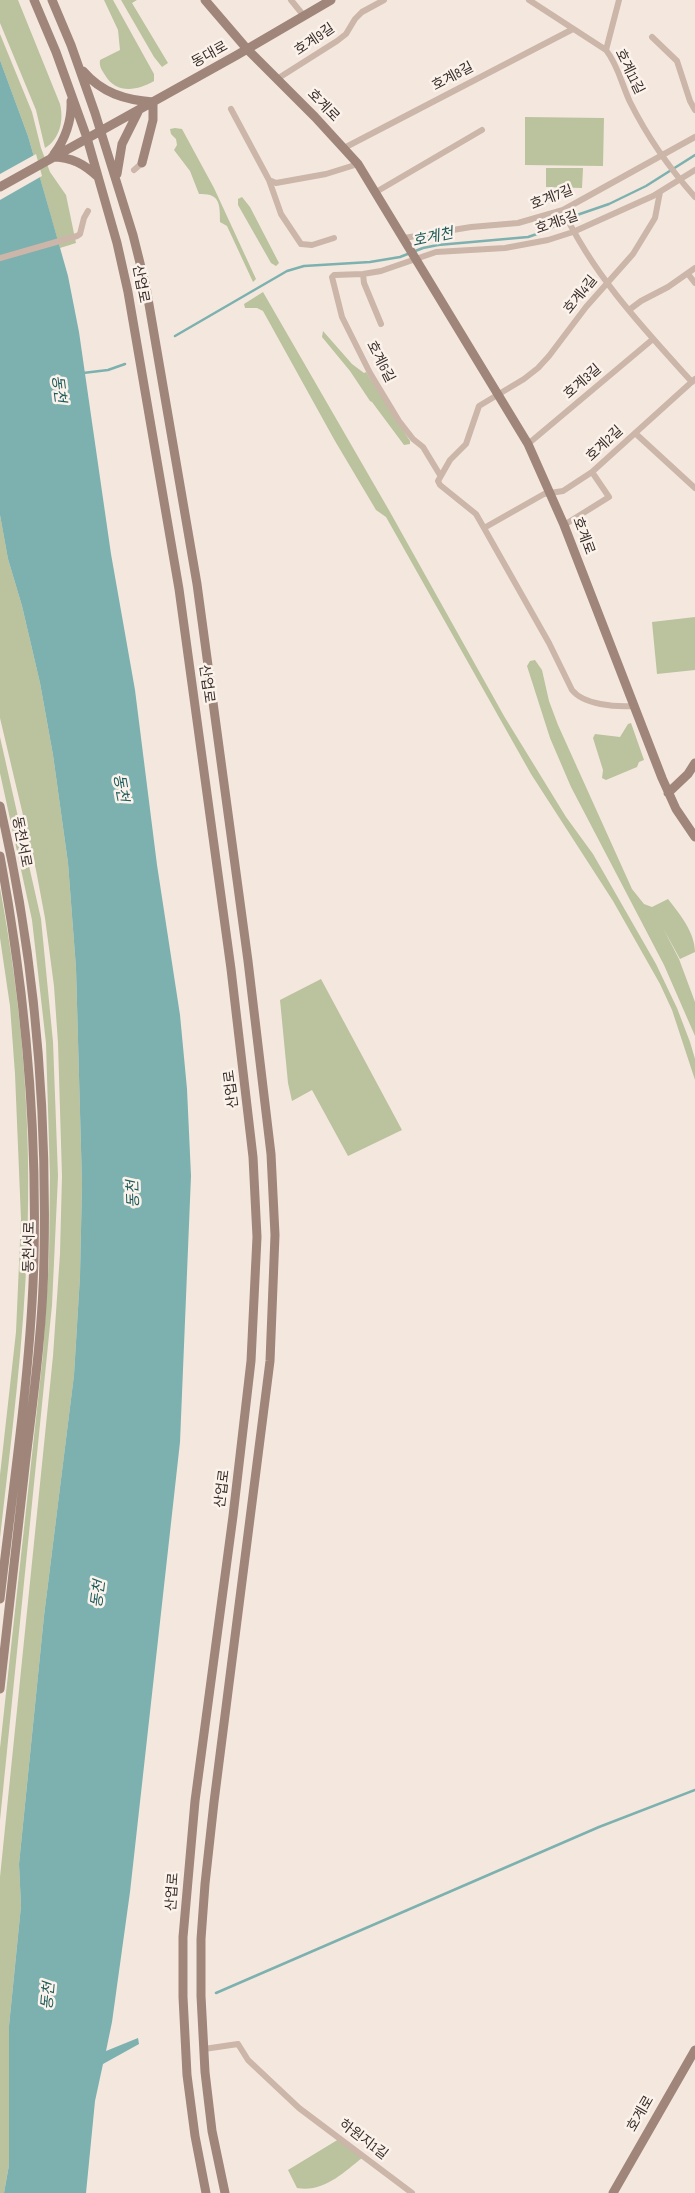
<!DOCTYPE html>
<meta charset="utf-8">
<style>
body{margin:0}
canvas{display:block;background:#f3e7de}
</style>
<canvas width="695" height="2193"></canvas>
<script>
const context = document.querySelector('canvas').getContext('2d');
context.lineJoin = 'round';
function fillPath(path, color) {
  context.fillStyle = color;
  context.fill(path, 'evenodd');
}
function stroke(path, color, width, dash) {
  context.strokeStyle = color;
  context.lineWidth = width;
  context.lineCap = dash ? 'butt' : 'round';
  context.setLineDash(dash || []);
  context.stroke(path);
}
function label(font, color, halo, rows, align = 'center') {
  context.font = font + ' "Sofia Sans Condensed","Noto Sans KR",sans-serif';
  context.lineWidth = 5;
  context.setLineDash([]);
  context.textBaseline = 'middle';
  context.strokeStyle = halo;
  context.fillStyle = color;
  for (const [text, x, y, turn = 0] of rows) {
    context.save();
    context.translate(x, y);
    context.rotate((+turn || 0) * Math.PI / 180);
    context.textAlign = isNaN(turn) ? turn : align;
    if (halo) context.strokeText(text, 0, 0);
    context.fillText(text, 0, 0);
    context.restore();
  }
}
const green = new Path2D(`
 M0 0H18L60 104C64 120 60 139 45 148L36 110 0 23Z
 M104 0H113L154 74V81C137 91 116 94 105 75 102 70 99 67 100 60L120 50 118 30Z
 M121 0H137L132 3 168 63 162 67 154 57Z
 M0 34 32 112 41 148 50 172 66 195 76 243 60 248 28 136 0 60Z
 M525 117 604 118 603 166 525 165Z
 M175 128 182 129 214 188 256 279 253 282 227 226 220 222C220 204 220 193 199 194L190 171 174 150 177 145 176 139 171 134 170 129Z
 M546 168H583L582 188 546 187Z
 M242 197 250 207 279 263 276 266 271 263 238 205V199Z
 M263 292 390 512 504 716 566 817 593 854 656 964 677 1008 690 1042 695 1059V1080L672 1010 660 984 613 901 531 774 386 517 376 510 335 441 263 311 257 308H245L244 304Z
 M323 331 352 364 364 373 366 372 410 441V444L404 445 372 402 370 401 350 371 322 337Z
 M0 515 8 559 22 606 40 683 53 755 68 863 76 968 82 1184 80 1276 74 1375 44 1616 19 1864 21 1906 9 2026V2165L4 2193H0V1877L53 1356 60 1254 62 1176 58 1043 54 986 45 918 36 870 0 718Z
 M695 617V670L657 674 652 622Z
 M535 660 542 670 549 701 558 725 632 889 644 904 652 907 668 899C679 913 695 932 695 952L680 959 663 928 679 959 695 1002V1036L664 965 571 787 550 738 527 666 530 661Z
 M631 723 644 760 639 762 637 767 606 780 602 778 603 770 593 738 595 734 620 737 628 724Z
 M0 737 41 919 53 1042 58 1176 52 1305 47 1355 0 1820V1748L43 1354 49 1259 50 1176 46 1043 32 920 0 773Z
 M0 888C22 1005 32 1126 27 1245 24 1343 11 1440 0 1538V1475L16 1332 21 1219 15 1074 10 1006 0 938Z
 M321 979 402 1130 348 1156 312 1090 292 1101 288 1083 280 1000Z
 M339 2139 362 2158C343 2173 323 2193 297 2188L288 2170Z`);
const water = new Path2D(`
 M0 60 28 136 51 216 68 276 79 332 111 554 135 690 157 865 180 1015 187 1089 191 1176 180 1442 130 1892 112 2022 106 2051 138 2038 139 2044 103 2064 95 2101 86 2193H4L9 2165V2026L21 1906 19 1864 44 1616 74 1375 80 1276 82 1184 76 968 68 863 53 755 40 683 22 606 8 559 0 515Z`);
const pier = new Path2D(`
 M36 154 42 176 0 200V174Z`);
const stream = new Path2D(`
 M175 336 287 271 304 266 370 262 400 257 423 248 438 245 528 237 543 232 577 215 609 204 646 186 695 155
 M83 373 108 370 125 364
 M216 1993 599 1827 695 1790`);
const street = new Path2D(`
 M291 0 304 16
 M529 0 606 50C618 65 622 85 630 102 647 136 670 169 695 197
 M652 37 677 61 690 101 695 110
 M606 50 619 0
 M277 79 337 41 346 34 355 19 362 12 384 0
 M231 109 269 180 276 183 326 174 358 164
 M344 148 573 29
 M134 170 142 163
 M269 180 281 214 301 244 312 245 334 238
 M376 192 482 130
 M563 210C593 275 644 329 692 382
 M404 238 471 227 518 223 563 210 695 137
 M0 258 77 236 80 234 84 218 88 211
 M363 274 364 283 381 324
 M688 274 695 283
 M629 310 641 301 668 287 695 268
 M635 433 695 488
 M528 444 653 339
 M592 472 563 491 544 494 484 528 549 643 572 690C584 705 615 707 634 706
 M440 475 423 447 413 439 399 421 370 373 342 317 332 277 334 275 363 274 381 271 436 252 505 248 548 240 573 232 653 196 695 170
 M564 525 609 497 592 472 695 379
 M484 528 476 514 440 485 438 481 450 460 466 444 479 406 524 379 538 368 549 356 586 307 633 254 655 218 660 192
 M204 2049 238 2044 248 2060 299 2108 412 2193`);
const secondary = new Path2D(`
 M34 0 56 52 87 138 117 243 128 292 179 589 231 969 253 1157 257 1237 251 1361 233 1516 195 1801 183 1937V1997L187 2075 195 2136 206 2193
 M52 0 71 45 95 113 133 235 146 287 197 584 248 961 271 1154 275 1235 270 1361 214 1802 205 1884 201 1939V1996L205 2072 212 2131 225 2193
 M205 0 247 49 315 117 358 164 528 444 564 525 662 778 676 809 695 837
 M83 71C102 93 125 100 153 102V120L142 163
 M54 154C65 140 72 120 71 101
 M52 157C72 157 84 164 98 177
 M117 174 122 144 138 112
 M0 187 237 55 331 0
 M668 793 688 774 695 763
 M0 806C35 954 47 1106 44 1258 43 1325 34 1392 26 1458 17 1535 9 1612 0 1689
 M0 856C25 989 37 1122 34 1257 31 1371 13 1486 0 1599
 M613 2193 695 2050`);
const streetNames = [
 ["호계9길",315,40,-34],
 ["동대로",210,55,-29],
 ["호계11길",629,72,64],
 ["호계8길",453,77,-28],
 ["호계로",323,106,46],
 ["호계7길",552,198,-21],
 ["호계5길",557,223,-19],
 ["산업로",140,284,79],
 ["호계4길",581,295,-51],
 ["호계6길",380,362,63],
 ["호계3길",583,382,-41],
 ["호계2길",605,444,-43],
 ["호계로",583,536,70],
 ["산업로",206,684,82],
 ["동천서로",21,842,79],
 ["산업로",232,1089,-97],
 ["동천서로",30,1247,-89],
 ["산업로",223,1489,-83],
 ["산업로",173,1892,-86],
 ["호계로",641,2114,-60],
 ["하원지1길",363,2140,37]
];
const waterNames = [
 ["호계천",433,238,-12],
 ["동천",58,389,83],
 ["동천",120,788,80],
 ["동천",134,1194,-92],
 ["동천",99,1594,-83],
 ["동천",49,1996,-85]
];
fillPath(green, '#bac39d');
fillPath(water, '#7cb1af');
fillPath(pier, '#f3e7de');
stroke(stream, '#7cb1af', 2.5);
stroke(street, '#ccb6a9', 6);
stroke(secondary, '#a0857a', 9);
label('14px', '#392d29', '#fbf2eb', streetNames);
label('italic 15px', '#1d5c5b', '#fbf2eb', waterNames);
</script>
